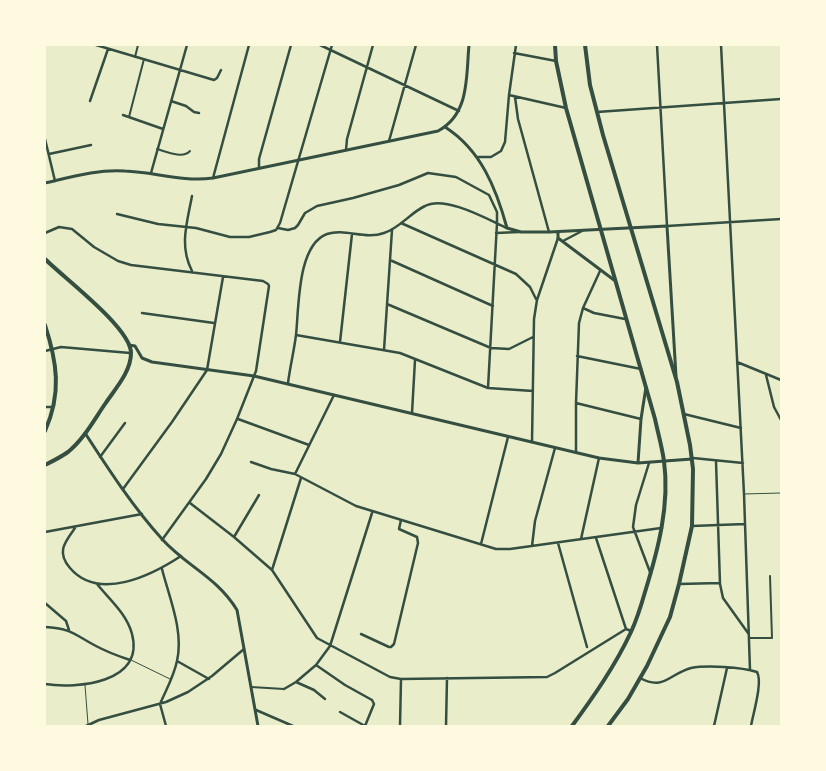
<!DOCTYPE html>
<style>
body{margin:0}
#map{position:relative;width:826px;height:771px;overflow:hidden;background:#e9edc9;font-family:Lato,sans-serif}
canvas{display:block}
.frame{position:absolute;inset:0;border:46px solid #fefae0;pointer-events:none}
</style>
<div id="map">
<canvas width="826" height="771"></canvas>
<div class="frame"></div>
</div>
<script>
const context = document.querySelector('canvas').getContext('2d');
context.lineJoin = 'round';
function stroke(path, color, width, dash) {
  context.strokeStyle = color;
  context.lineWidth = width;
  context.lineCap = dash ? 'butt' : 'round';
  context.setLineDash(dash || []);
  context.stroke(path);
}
const service = new Path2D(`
 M744 494 781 493
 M131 660 170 679
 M85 685 88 724`);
const pedestrian = new Path2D(`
 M135 57 138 45
 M129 117 144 59
 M157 149C167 152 183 159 190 151
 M749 638H772L770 576
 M251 687 284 689`);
const minor = new Path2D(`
 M96 45 214 80 217 78 221 70
 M320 45 459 111
 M657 45 667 226 781 219
 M721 45 744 494 750 670
 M514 53 556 61
 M509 95 566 108
 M515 97 518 119 549 232
 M90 101 108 49
 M171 101 186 106 194 112 199 113
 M597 112 781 99
 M123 115 163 129
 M45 139 55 181
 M389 141 416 45
 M346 150 347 139 373 45
 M49 154 91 145
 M478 157H491L501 151 505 142 509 95 516 45
 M259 167V159L291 45
 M151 173 187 45
 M213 178 249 45
 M117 214 158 224 196 228 230 237H249L270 232 276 230 280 223 332 45
 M401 223 516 274 530 287 536 299
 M278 228 288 230 295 228 298 225 305 213 317 206 353 198 399 185 428 173 456 177 489 195 497 212V223L488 388
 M45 233 59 227 72 229 94 247 118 261 131 265 263 281 268 284 269 286 256 371 237 419 221 454 206 479 162 540
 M496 233 519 232
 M563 241 582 231
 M390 260 493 306
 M192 271C179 246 187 223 192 196
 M387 304 491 348 509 349 533 337
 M583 308 594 313 625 319
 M142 313 214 323
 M296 335 400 353 488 388 533 391
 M340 342 352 234
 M384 350 392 230
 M45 351 61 347 130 353
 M577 356 641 369
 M737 362 781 380
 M766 375 774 407 781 420
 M288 383C290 367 294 351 296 335 299 308 297 245 327 234 345 228 365 240 384 233 400 228 410 213 425 206 445 195 487 219 507 228
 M576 403 641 419
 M45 407H53
 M412 413 415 360
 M684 414 741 428
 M238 419 309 445
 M532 442 534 319 537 300 558 238
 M576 452V403L579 323 583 308 600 271
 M100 457 125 423
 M693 458 743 463
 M716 461 720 584 723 598 748 633
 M251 462 271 469 295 474 356 506 496 549H510L661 528
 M649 463 636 505 633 527 650 572
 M295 474 334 395
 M123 489 172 422 207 370 223 277
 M190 503 234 537 272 570 317 638 390 677 401 679 547 677 555 673 626 629 631 631
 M692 526 745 524
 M75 528C65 542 56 552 70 568 99 602 152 575 181 556
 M45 532 142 514
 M234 537 259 495
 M596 538 626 629
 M581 539 599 458
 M558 543 587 647
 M481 544 508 437
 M532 546 535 521 555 448
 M272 570 301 478
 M679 584 720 583
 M45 603 66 621 69 630
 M45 627C71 628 75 635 96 646 107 652 118 656 130 660
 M361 634 389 647H391L394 644 418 543 417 537 399 529 401 520
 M177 661 209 679
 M316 665 345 685 372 700 374 704 365 726
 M640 678C664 691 669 674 691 668 707 665 741 667 757 672 763 682 753 714 751 726
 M296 682 314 690 325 699
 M45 684C77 689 145 683 132 634 127 614 109 599 97 584
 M284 689 296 682 316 665 330 646 372 513
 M160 704C166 690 174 676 177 661 184 631 169 597 162 569
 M160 704 166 726
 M256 710 293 726
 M340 712 365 726
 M86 726 99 720 166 702 188 692 212 676 244 649
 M400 726 401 679
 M446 726 447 678
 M714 726 727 668`);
const tertiary = new Path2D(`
 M445 127C481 150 496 188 507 228L521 232H549L667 226 676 376
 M45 183C71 177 98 169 125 171 155 172 181 182 213 178L438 131C470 114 466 76 469 45
 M558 232V238L614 280
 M129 345 135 346 142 358 152 362 254 376 599 458 638 463 692 459
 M85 433C109 470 133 507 162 539 186 566 217 577 237 610L258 726
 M638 463 641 419 646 387`);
const secondary = new Path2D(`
 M45 259C64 278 131 328 131 353 131 372 115 389 105 404 94 420 84 439 68 452 61 457 53 461 45 465
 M45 325C57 362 62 393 45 431`);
const primary = new Path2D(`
 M555 45 556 61 566 108 655 419C658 433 662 447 664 461 670 505 658 550 645 592 641 606 637 619 631 632 615 666 594 696 572 726
 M585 45 590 85 603 135 677 382 690 445 693 469 692 526 679 584 670 617 647 666 628 699 608 726`);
stroke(service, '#344e41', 1);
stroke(pedestrian, '#344e41', 2);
stroke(minor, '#344e41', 2.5);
stroke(tertiary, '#344e41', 3);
stroke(secondary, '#344e41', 4);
stroke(primary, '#344e41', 4);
</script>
